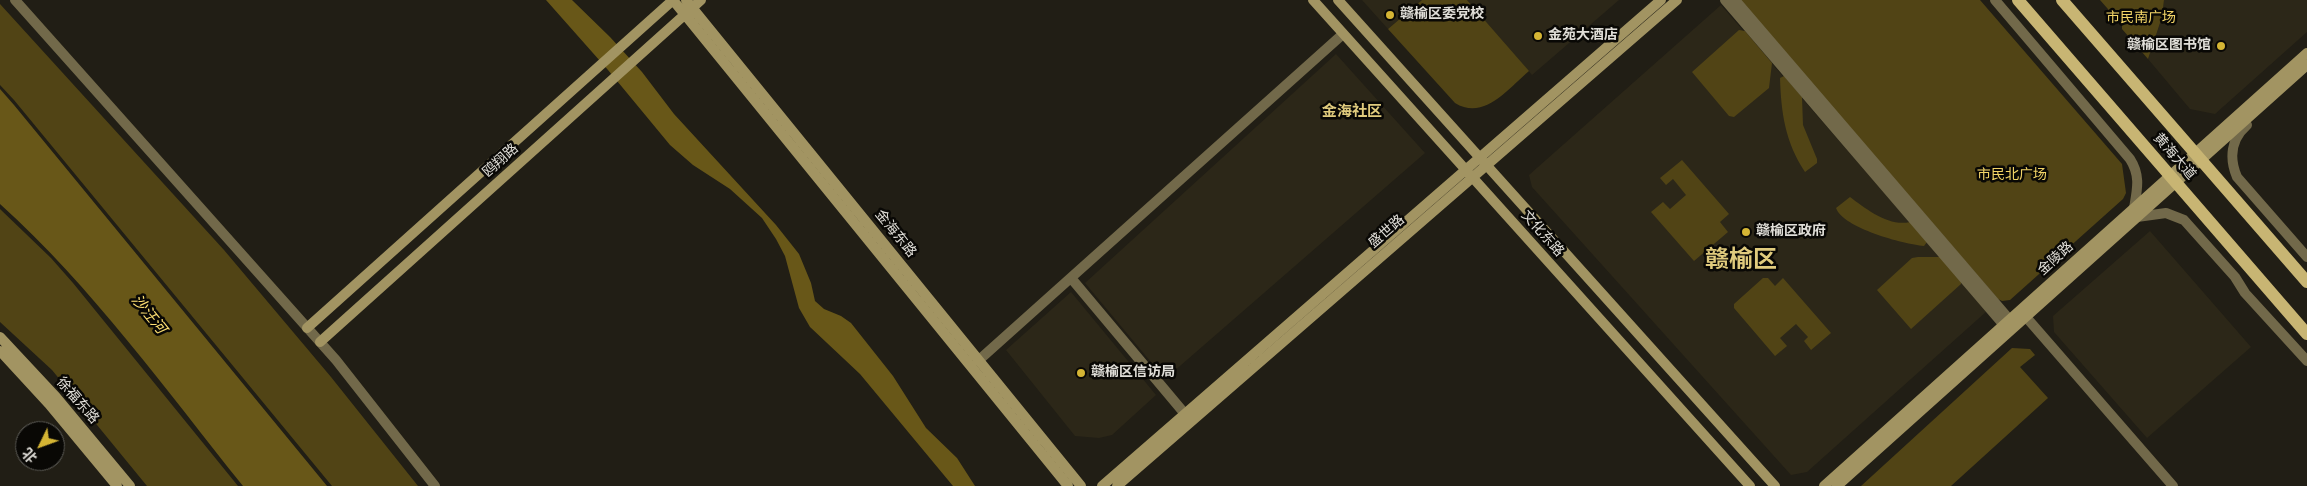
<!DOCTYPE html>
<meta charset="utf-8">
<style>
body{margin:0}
#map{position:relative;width:2307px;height:486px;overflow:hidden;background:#211e15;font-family:Jost,"Noto Sans SC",sans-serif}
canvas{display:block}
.north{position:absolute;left:15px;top:421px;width:50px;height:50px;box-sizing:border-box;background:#090805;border:1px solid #5f5e59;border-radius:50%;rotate:228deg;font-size:14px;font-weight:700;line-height:20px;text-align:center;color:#e0ded8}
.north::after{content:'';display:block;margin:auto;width:18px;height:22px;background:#d5b534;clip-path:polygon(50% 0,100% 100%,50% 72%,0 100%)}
</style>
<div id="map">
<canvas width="2307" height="486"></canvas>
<div class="north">北</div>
</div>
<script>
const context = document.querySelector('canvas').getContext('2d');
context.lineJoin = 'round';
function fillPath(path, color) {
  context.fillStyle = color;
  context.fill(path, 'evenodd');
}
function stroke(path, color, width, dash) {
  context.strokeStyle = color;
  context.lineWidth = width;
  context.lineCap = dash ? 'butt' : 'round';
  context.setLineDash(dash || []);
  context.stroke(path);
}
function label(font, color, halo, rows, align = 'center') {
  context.font = font + ' Jost,"Noto Sans SC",sans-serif';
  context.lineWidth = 5;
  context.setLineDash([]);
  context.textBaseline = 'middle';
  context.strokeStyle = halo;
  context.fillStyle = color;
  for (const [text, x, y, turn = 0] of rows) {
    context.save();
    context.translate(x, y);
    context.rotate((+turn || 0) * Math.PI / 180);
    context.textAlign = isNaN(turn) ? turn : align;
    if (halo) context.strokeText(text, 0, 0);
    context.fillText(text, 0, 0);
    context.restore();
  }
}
const built = new Path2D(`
 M1362 0H1422L1388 29Z
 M1467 0H1619L1532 75Z
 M2164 0H2307V32L2215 114 2190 109 2148 59 2162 17Z
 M1721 5 1987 311 1807 472 1791 475 1532 187 1529 175Z
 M1336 54 1425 153 1165 379 1085 283Z
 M2150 231 2251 347 2147 438 2054 332 2053 316Z
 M1071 292 1156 395 1112 435 1099 438 1075 436 1006 350Z`);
const green = new Path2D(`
 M1422 0H1467L1529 71C1508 89 1484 121 1455 103L1388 29Z
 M1739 0H1980L2122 164 2126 193 2123 199 2010 300 2002 301 1998 299Z
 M2100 0H2164L2162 17 2148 59 2122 29V25Z
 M0 4 224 250 331 377 418 486H332L14 100 0 85Z
 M1739 30 1745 31 1772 63 1769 88 1734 117 1729 116 1692 72Z
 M1784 76 1802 97 1803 125 1817 159V163L1805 172C1785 142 1781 112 1780 78Z
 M1682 160 1729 214 1720 222 1728 232 1694 261 1651 212 1663 202 1670 209 1686 195 1673 179 1666 185 1660 178Z
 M1850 197C1866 209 1889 227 1910 222L1927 242 1924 246C1903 244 1843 228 1836 208Z
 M0 209 51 258 73 283 238 486H147L52 370 0 322Z
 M1918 257H1940L1961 281V284L1911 329 1877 290 1912 258Z
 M1763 278H1768L1775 286 1783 278 1831 333 1811 350 1804 341 1808 337 1796 324 1780 338 1787 346 1775 356 1734 308V304Z
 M2012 348 2030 349 2035 355 2020 367 2048 398 1951 486H1861Z`);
const water = new Path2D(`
 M546 0H572L610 37 642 72 674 114 776 225 799 254 811 283 815 301 824 309 841 316 851 323 893 376 926 428 957 458 975 486H953L860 374 810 327 799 308 785 256 776 239 762 218 730 189 693 165 670 145 608 70Z
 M0 89 14 105 327 486H243C166 390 92 287 0 204Z`);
const street = new Path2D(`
 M15 0 336 360 435 486
 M1725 0 2009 331
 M1735 0 2015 326
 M1995 0 2130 159C2141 176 2137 190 2134 208
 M2247 125C2231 139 2229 158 2237 177L2307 257
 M2137 217 2166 213 2184 220 2235 277 2245 293 2307 361
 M1071 278 1185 414
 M2026 317 2173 486
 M979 360 1343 34`);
const secondary = new Path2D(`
 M673 0 1068 486
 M686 0 1081 486
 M1313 0 1750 486
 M1338 0 1775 486
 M307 328 673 0
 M0 337 56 397 130 486
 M320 342 701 0
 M0 351 49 404 117 486
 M1102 486 1661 0
 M1117 486 1677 0
 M1824 486 2307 53
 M1837 486 2307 65`);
const primary = new Path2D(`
 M2018 0 2307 334
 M2062 0 2307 282`);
const markers = [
 [1390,15,5,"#d5b534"],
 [1538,36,5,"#d5b534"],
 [2221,46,5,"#d5b534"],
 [1746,232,5,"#d5b534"],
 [1081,373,5,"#d5b534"]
];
const poiNames = [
 ["赣榆区委党校",1400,15],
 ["金苑大酒店",1548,36],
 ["赣榆区图书馆",2211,46,"right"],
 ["赣榆区政府",1756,232],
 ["赣榆区信访局",1091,373]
];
const parkNames = [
 ["市民南广场",2141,19],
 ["市民北广场",2012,176]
];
const streetNames = [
 ["黄海大道",2174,157,49],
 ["鸥翔路",501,161,-42],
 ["盛世路",1387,232,-41],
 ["金海东路",895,234,51],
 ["文化东路",1542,234,48],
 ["金陵路",2056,259,-42],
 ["徐福东路",77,401,49]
];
const neighbourhoodNames = [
 ["金海社区",1352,112]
];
const waterNames = [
 ["沙汪河",148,315,51]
];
const townNames = [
 ["赣榆区",1741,261]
];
fillPath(built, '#2c2718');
fillPath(green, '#514415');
fillPath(water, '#685718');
stroke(street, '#72694a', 10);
stroke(secondary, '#a29462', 10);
stroke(primary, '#c8b573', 12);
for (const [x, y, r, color] of markers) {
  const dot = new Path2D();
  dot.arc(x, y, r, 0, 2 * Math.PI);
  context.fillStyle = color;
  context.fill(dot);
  stroke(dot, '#090805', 2);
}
label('bold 14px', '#e0ded8', '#090805', poiNames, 'left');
label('14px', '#f3d567', '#090805', parkNames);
label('14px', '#e0ded8', '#090805', streetNames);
label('bold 15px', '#e0cb7d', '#090805', neighbourhoodNames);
label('italic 15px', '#ffe173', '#090805', waterNames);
label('bold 24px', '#e0cb7d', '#090805', townNames);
</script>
